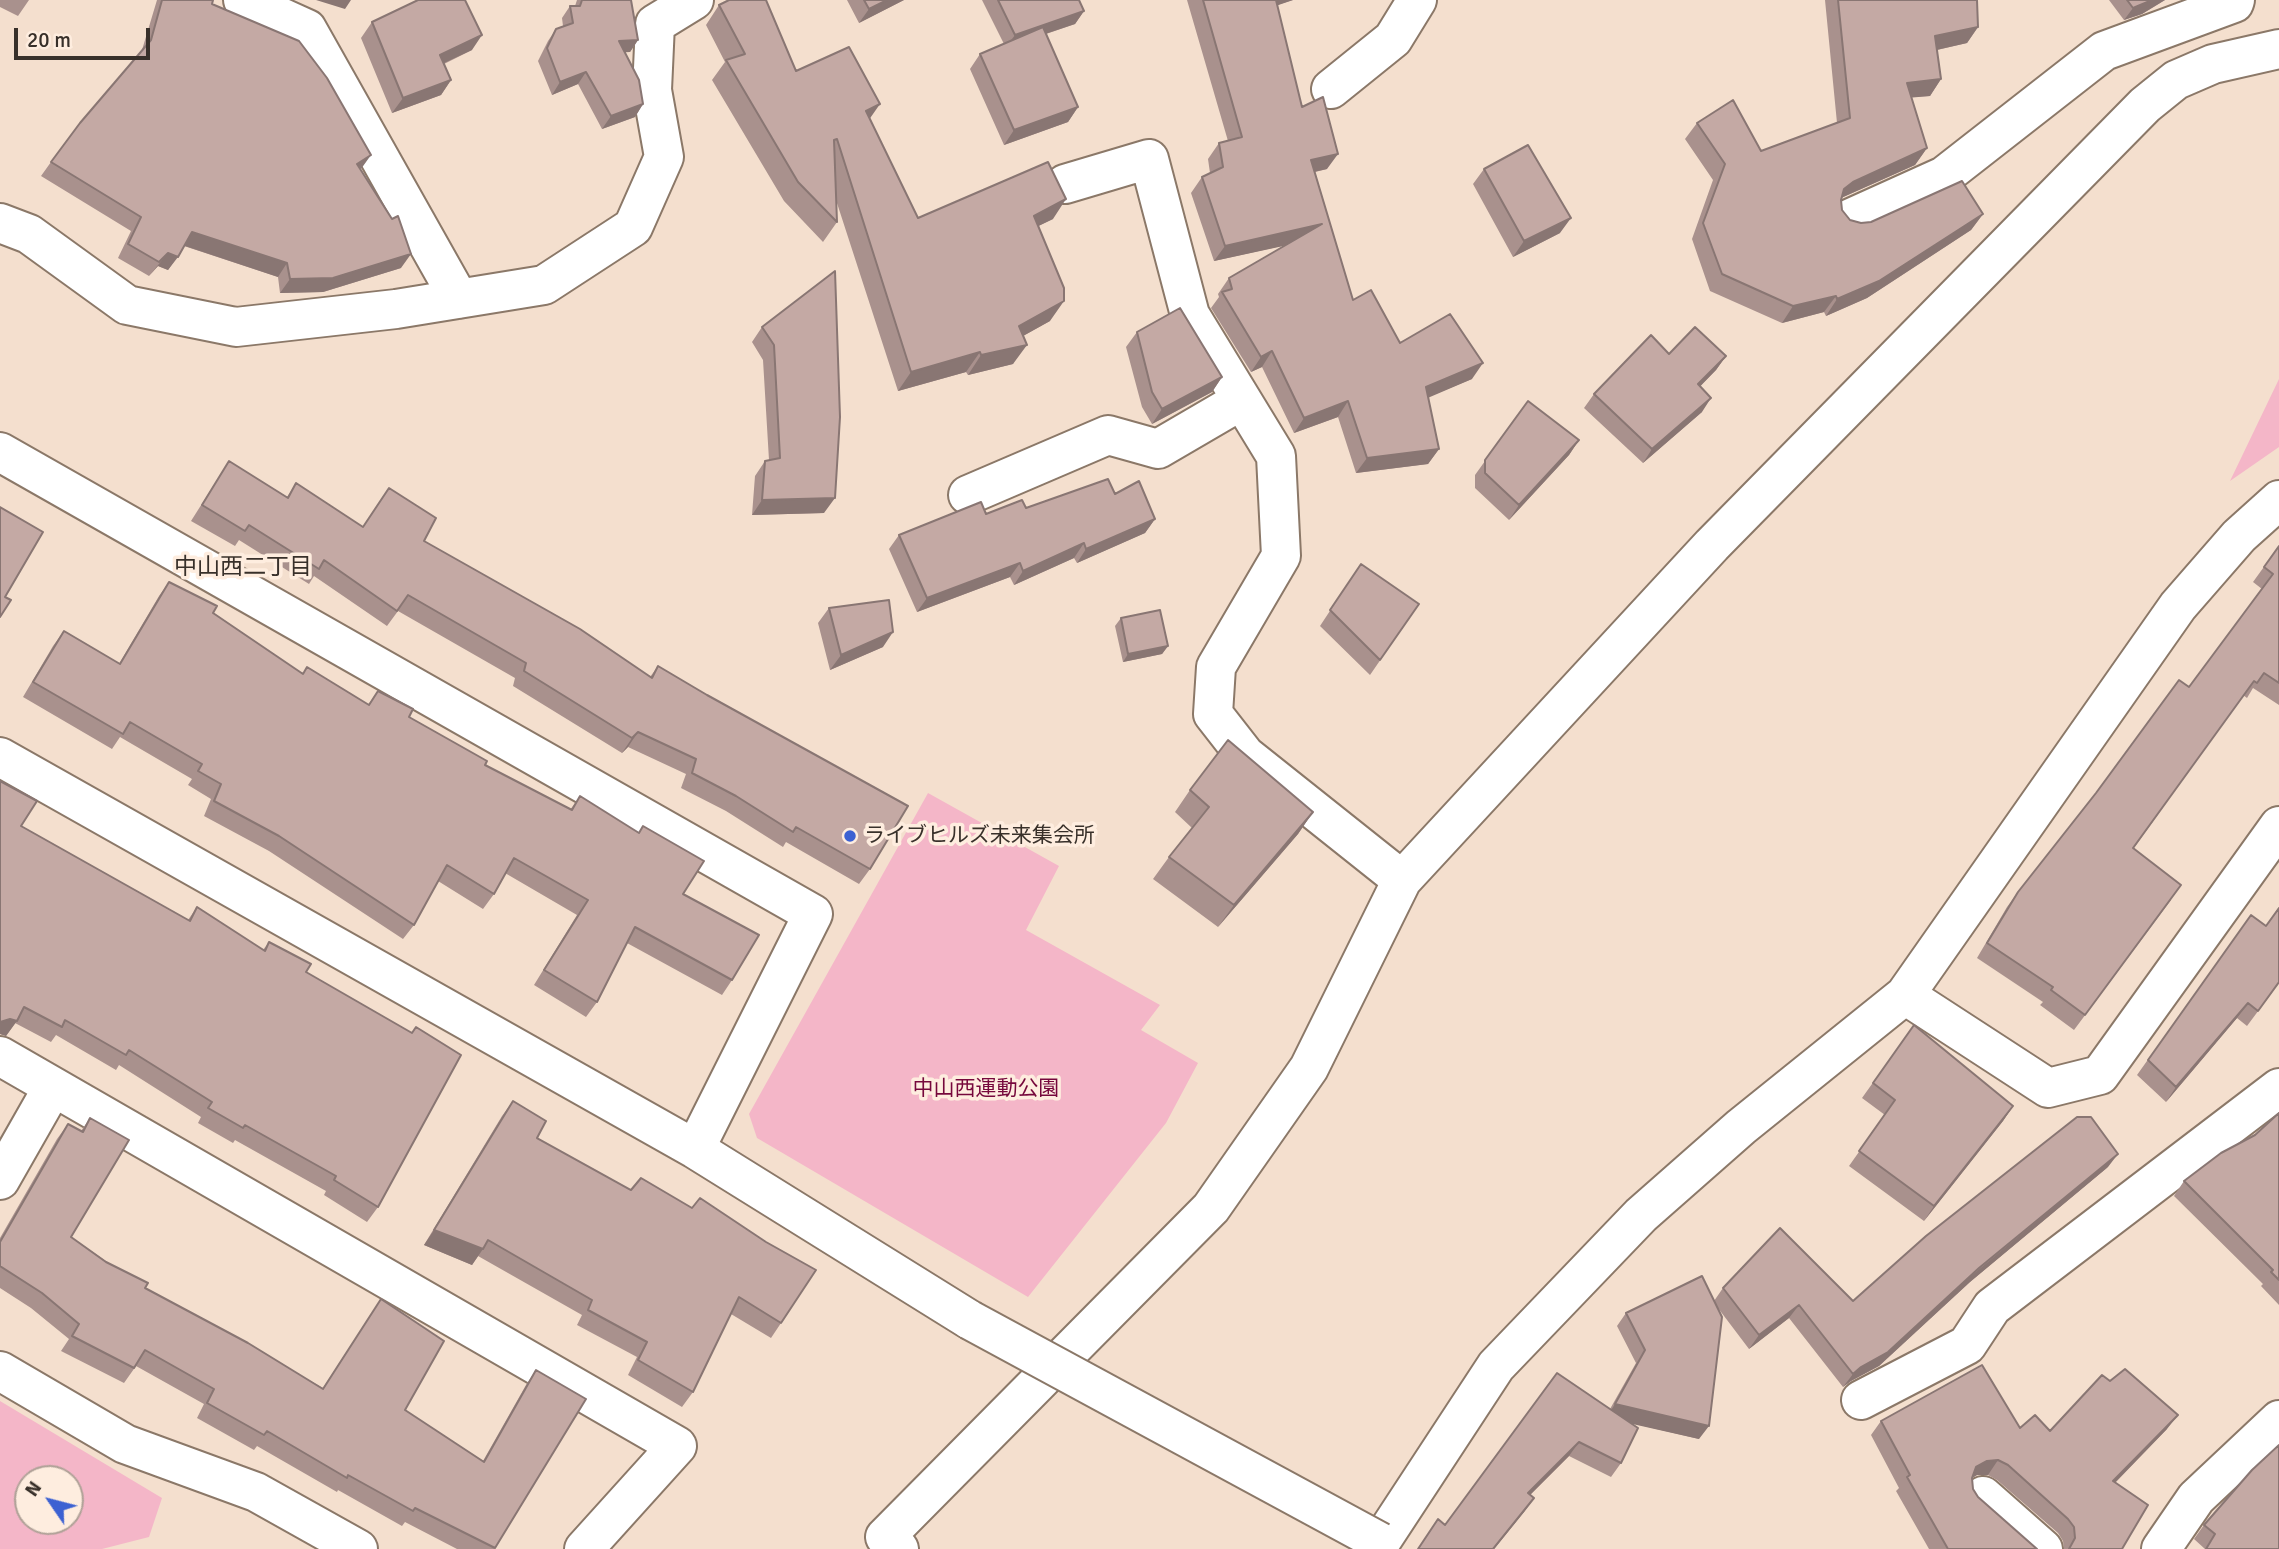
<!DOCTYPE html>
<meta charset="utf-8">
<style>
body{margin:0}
#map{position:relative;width:2279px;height:1549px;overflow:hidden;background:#f4dfce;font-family:Signika,sans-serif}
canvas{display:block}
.north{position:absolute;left:14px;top:1465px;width:70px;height:70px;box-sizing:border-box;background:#feeddf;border:2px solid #afa197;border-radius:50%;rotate:305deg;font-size:19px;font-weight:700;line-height:28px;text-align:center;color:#38302a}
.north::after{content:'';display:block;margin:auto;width:24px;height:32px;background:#3c61d2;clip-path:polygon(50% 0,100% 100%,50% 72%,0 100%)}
.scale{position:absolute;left:14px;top:28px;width:136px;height:32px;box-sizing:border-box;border:4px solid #38302a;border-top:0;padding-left:9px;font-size:21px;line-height:24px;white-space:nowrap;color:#38302a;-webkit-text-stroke:5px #feeddf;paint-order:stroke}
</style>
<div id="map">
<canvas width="2279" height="1549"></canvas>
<div class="north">N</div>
<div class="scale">20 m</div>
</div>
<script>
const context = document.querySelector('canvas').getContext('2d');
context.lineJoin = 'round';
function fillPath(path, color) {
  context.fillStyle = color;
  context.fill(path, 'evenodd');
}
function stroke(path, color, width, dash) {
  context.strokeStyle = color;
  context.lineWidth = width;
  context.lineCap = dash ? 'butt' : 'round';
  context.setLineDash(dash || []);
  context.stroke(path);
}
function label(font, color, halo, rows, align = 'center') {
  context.font = font + ' Signika,"Noto Sans JP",sans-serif';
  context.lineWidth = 7;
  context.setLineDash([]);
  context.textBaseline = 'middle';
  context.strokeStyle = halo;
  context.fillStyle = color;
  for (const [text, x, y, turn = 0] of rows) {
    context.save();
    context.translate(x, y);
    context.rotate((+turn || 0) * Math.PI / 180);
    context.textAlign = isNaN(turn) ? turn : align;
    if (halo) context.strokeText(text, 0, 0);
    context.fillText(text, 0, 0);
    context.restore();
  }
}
const green = new Path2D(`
 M2279 379V447L2230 481Z
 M928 793 1059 866 1026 930 1160 1005 1141 1030 1198 1063 1166 1123 1028 1297 757 1138 749 1114Z
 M0 1401 162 1498 149 1537 102 1549H0ZM28 1479H70V1521H28Z`);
const minor = new Path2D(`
 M243 0 307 29 459 299
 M1331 89 1393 39 1417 0
 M1065 184 1149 159 1190 315 1276 456 1281 556 1216 667 1213 714 1245 755 1402 880
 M1851 218 1944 176 2104 51 2234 3 2235 0
 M0 223 29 234 127 305 236 327 396 309 544 285 633 227 664 157 652 90 655 24 694 0
 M0 452 813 914 695 1149
 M968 495 1108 435 1158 449 1242 400
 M0 757 695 1149 970 1320
 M1905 995 2048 1088 2100 1075 2279 826
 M0 1056 677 1446 584 1549
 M0 1180 53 1087
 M0 1371 125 1444 256 1492 358 1549
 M1861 1400 1967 1345 1992 1307 2279 1088
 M1983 1496 2043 1549
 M899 1549 885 1537 1211 1208 1309 1068 1402 880 1712 545 2145 105 2176 80 2213 64 2279 49
 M1376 1549 1496 1366 1641 1215 1741 1127 1905 995 2178 606 2239 536 2279 500
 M2161 1549 2196 1498 2279 1420`);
const minorBridge = new Path2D(`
 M970 1320 1380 1542`);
const wall = new Path2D(`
 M0 0H29L18 16 0 7Z
 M157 0H213L212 4 360 170 401 268 323 292 280 293 278 277 184 246 168 270 158 266 149 276 118 258 131 231 41 176 51 162 142 50Z
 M577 0H631L638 40 630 52H625L643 104 635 117 602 129 578 84 552 95 538 61 548 41 556 29 563 26 562 18 570 6H575Z
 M847 0H904L859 23Z
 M982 0H1079L1084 11 1075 24 1046 34 1078 107 1068 122 1004 145 970 69 980 54 1004 44Z
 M1187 0H1293L1277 5 1302 107 1327 169 1315 172 1353 300 1400 343 1472 379 1428 397 1439 449 1428 464 1356 473 1338 417 1294 433 1262 367 1251 372 1211 308 1219 297 1218 294 1229 278 1286 245 1214 261 1191 193 1202 177 1210 173 1208 159 1219 143 1228 141Z
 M1825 0H1977L1978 27 1967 43 1937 50 1941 79 1930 96 1911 97 1927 148 1915 165 1841 198V200L1842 210 1850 220 1861 223 1983 214 1971 230 1867 298 1826 316 1824 312 1782 323 1710 291 1692 239 1713 180 1685 139 1697 123 1761 151 1837 123Z
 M2109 0H2165L2142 14 2124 20Z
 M719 5 796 71 870 119 918 218 1053 219 1038 226 1050 321 1023 336 1013 364 968 375 966 372 898 391 836 200 837 222 823 242 784 201 712 80 725 62 706 25Z
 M372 22 472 50 444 64 451 80 441 95 392 113 361 38Z
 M1484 169 1560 233 1513 257 1473 184Z
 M835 271 824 513 752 515 755 476 765 461 769 460 763 360 752 342 762 327Z
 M1137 332 1222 377 1212 392 1152 424 1142 407 1126 347Z
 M1669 354 1726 356 1716 370 1700 386 1702 412 1643 463 1584 408 1594 394Z
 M1528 401 1579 440 1569 455 1509 520 1475 488V475Z
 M229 461 287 497 296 483 363 527 389 488 424 541 650 677 658 666 870 869 859 884 786 842 783 847 726 811 681 788 686 774 628 747 622 753 513 686 515 678 398 611 387 626 314 576 309 584 239 540 235 546 191 521Z
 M1115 494 1155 519 1145 533 1077 563 1074 558 1014 585 1010 577 917 612 889 549 899 535 986 514Z
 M2279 546V705L2253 688 2247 698 2243 695 2134 848 2171 900 2074 1030 2040 1005 2043 1002 1977 958 2007 907 2018 892 2189 687 2262 589 2253 582Z
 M1351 579 1419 604 1370 675 1320 626Z
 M169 582 302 674 368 705 378 691 409 717 485 765 570 810 580 796 683 894 732 980 722 995 627 943 597 1002 586 1017 534 985 577 915 505 873 494 894 483 909 438 881 414 925 403 939 269 851 204 816 211 799 188 785 192 779 120 737 112 749 23 697 53 646 64 631 119 664 159 596Z
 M829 608 883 647 830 670 818 623Z
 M1121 618 1168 646 1162 654 1123 662 1115 626Z
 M0 781 21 826 188 920 197 907 263 950 269 942 306 972 411 1033 416 1027 378 1207 367 1222 324 1195 326 1191 235 1140 233 1143 198 1123 201 1117 119 1065 116 1070 56 1035 51 1042 15 1023 6 1036 0 1034Z
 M1190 790 1313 812 1298 834 1218 927 1153 879 1169 857 1192 828 1175 812Z
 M2279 907V983L2247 1026 2237 1018 2166 1102 2137 1075 2251 915 2266 926Z
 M1914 1025 2013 1106 2003 1121 1924 1221 1849 1166 1885 1115 1862 1098Z
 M513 1101 537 1138 781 1323 771 1338 731 1314 693 1392 682 1407 628 1375 637 1357 577 1325 582 1315 478 1256 472 1265 424 1245 502 1116Z
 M2279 1113V1305L2261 1286 2263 1284 2174 1196 2184 1181 2255 1135Z
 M90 1118 71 1237 145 1288 323 1388 381 1299 405 1410 483 1461 526 1385 536 1370 586 1399 494 1549H457L405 1522 402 1526 338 1490 337 1492 257 1446 254 1450 197 1418 204 1404 136 1366 124 1383 61 1351 69 1339 31 1308 0 1288V1238L57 1139 68 1124 81 1131Z
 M2108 1167 1970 1282 1879 1366 1851 1381 1843 1387 1789 1318 1749 1349 1718 1308 1699 1439 1631 1423 1621 1463 1611 1477 1569 1456 1530 1495 1524 1512 1445 1525 1610 1409 1636 1363 1617 1326 1626 1313 1714 1301 1723 1288 1853 1301Z
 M1881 1421 2020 1428 2050 1431 2167 1429 2115 1483 2122 1549H2064L2063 1541 2058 1533 1997 1480 1988 1475H1977L1972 1478 1973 1489 1978 1497 2037 1549H1929L1896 1491 1899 1488 1871 1435Z
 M2204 1525 2279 1549H2205L2194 1539Z`);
const shadedWall = new Path2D(`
 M316 0H351L345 9Z
 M887 0H904L859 23 869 9Z
 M1271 0H1293L1264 10Z
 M2152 0H2165L2142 14 2124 20 2133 8Z
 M1084 11 1075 24 1006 47 1015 35Z
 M1978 27 1967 43 1923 53 1935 36Z
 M482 35 472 50 429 70 440 55Z
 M638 40 630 52 610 53 619 41Z
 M586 72 578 84 552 95 560 82Z
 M1941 79 1930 96 1895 99 1907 83Z
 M451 80 441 95 392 113 403 98Z
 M643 104 635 117 602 129 611 116Z
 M880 104 866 124V111Z
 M1078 107 1068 122 1004 145 1014 130Z
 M1927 148 1915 165 1841 198 1844 189 1853 182Z
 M1338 154 1327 169 1300 175 1311 160Z
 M371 155 361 169 357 164Z
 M1066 199 1053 219 1020 235 1034 216Z
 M1983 214 1971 230 1867 298 1826 316 1837 299Z
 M1571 218 1560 233 1513 257 1524 241Z
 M1322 224 1311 240 1214 261 1225 246Z
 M192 232 287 263 278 277 182 245Z
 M168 253 178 257 168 270 158 266 149 276Z
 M411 254 401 268 323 292 280 293 290 279Z
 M1836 296 1824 312 1782 323 1793 306Z
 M1064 301 1050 321 1005 346 1019 326Z
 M1027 345 1013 364 968 375 981 355Z
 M1272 351 1262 367 1251 372 1261 357Z
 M980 352 966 372 898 391 911 372Z
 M1726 356 1716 370 1689 398 1698 384Z
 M1483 363 1472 379 1416 403 1426 387Z
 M1222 377 1212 392 1152 424 1162 409Z
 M1711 398 1702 412 1643 463 1652 449Z
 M1348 401 1338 417 1294 433 1304 418Z
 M1579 440 1569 455 1509 520 1519 505Z
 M1439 449 1428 464 1356 473 1367 458Z
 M835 498 824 513 752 515 762 500Z
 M1155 519 1145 533 1077 563 1086 549Z
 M1084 543 1074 558 1014 585 1023 571Z
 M1020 563 1010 577 917 612 927 598Z
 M893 632 883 647 830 670 841 655Z
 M1168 646 1162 654 1123 662 1128 654Z
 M638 732 628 747 622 753 632 738Z
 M1313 812 1298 834 1218 927 1234 905Z
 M2248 1003 2237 1018 2166 1102 2176 1087Z
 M10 1019 17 1021 6 1036 0 1034V1022Z
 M2013 1106 2003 1121 1924 1221 1934 1206Z
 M2118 1154 2108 1167 1970 1282 1879 1366 1851 1381 1843 1387 1853 1374Z
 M434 1230 483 1249 472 1265 424 1245Z
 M1799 1305 1789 1318 1749 1349 1759 1335Z
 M1615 1404 1709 1426 1699 1439 1606 1418Z
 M2178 1415 2167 1429 2102 1496 2113 1481Z
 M1579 1442 1569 1456 1518 1507 1528 1493Z
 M1998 1460 1988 1475H1977L1966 1482 1976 1467 1987 1461Z
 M1534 1498 1524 1512 1494 1549H1493Z`);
const building = new Path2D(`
 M162 0H213L212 4 299 41 327 78 371 155 357 164 392 219 398 216 411 254 333 278 290 279 287 263 192 232 178 257 168 253 159 262 128 244 141 217 51 162 80 123 151 40Z
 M418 0H465L482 35 440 55 451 80 403 98 372 22Z
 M582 0H631L638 40 619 41 639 80 643 104 611 116 586 72 560 82 547 48 556 29 573 23 570 6H580Z
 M729 0H766L796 71 849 47 880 104 866 111 918 218 1048 162 1066 199 1034 216 1064 288V301L1019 326 1027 345 981 355 980 352 911 372 837 139 834 140 837 222 798 182 726 60 745 54 719 5Z
 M864 0H887L869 9Z
 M998 0H1079L1084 11 1015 35Z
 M1203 0H1276L1302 107 1323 97 1338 154 1311 160 1353 300 1371 290 1400 343 1450 314 1483 363 1426 387 1439 449 1367 458 1348 401 1304 418 1272 351 1261 357 1222 292 1232 289 1229 278 1322 224 1225 246 1202 177 1223 167 1219 143 1242 137Z
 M1838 0H1977L1978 27 1935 36 1941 79 1907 83 1927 148 1853 182 1844 189 1841 200 1842 210 1850 220 1861 223 1871 222 1962 181 1983 214 1879 281 1837 299 1836 296 1793 306 1722 274 1703 223 1725 164 1697 123 1733 100 1761 151 1850 118Z
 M2127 0H2152L2133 8Z
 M1043 27 1078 107 1014 130 980 54Z
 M1528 145 1571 218 1524 241 1484 169Z
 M835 271 840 417 835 498 762 500 765 461 780 458 774 345 762 327Z
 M1180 308 1222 377 1162 409 1152 392 1137 332Z
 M1695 327 1726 356 1698 384 1711 398 1652 449 1594 394 1651 335 1669 354Z
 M1528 401 1579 440 1519 505 1485 473V460Z
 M229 461 288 498 296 483 363 527 389 488 436 518 424 541 580 629 652 678 658 666 707 695 908 806 870 869 796 827 793 832 736 796 692 773 696 759 638 732 632 738 524 671 526 663 408 595 397 611 324 560 319 569 249 525 245 531 202 505Z
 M1108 479 1115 494 1139 481 1155 519 1086 549 1084 543 1023 571 1020 563 927 598 899 535 981 502 986 514 1022 500 1026 508Z
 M0 507 43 532 5 597 11 600 0 617Z
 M2279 546V683L2264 673 2257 683 2254 681 2133 848 2181 885 2085 1015 2051 990 2053 987 1987 943 2018 892 2096 793 2179 680 2189 687 2273 574 2264 567Z
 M1361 564 1419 604 1380 660 1330 610Z
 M169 582 217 606 213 613 303 674 307 667 369 705 378 691 413 709 409 717 487 761 485 765 572 810 580 796 639 833 643 826 704 861 683 894 759 935 732 980 635 927 597 1002 544 970 588 900 514 858 494 894 447 865 414 925 279 836 214 801 221 784 198 771 202 764 130 722 123 734 33 682 64 631 120 664Z
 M889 600 893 632 841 655 829 608Z
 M1160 610 1168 646 1128 654 1121 618Z
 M1228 740 1313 812 1234 905 1169 857 1209 807 1190 790Z
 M0 781 37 801 21 826 190 921 197 907 265 951 269 942 311 964 306 972 412 1033 416 1027 461 1055 378 1207 334 1180 336 1176 245 1125 243 1128 208 1108 212 1102 129 1050 126 1055 65 1020 62 1027 24 1007 17 1021 10 1019 0 1022Z
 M2279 908V982L2258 1011 2248 1003 2176 1087 2148 1060 2251 915 2266 926Z
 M1914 1025 2013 1106 1934 1206 1859 1151 1895 1100 1873 1083Z
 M513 1101 546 1121 537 1138 631 1190 641 1178 692 1208 700 1198 766 1242 816 1270 781 1323 739 1297 693 1392 638 1360 647 1342 588 1310 592 1300 488 1240 483 1249 434 1230Z
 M2279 1113V1280L2271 1272 2273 1270 2184 1181 2221 1153 2255 1135Z
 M2077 1117H2091L2118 1154 1979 1268 1888 1352 1861 1367 1853 1374 1799 1305 1759 1335 1723 1288 1780 1228 1853 1301 1926 1236Z
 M90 1118 129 1140 71 1237 106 1262 148 1283 145 1288 248 1343 323 1389 381 1299 444 1341 405 1410 484 1462 536 1370 586 1399 495 1548 415 1508 413 1511 348 1475 347 1478 267 1431 264 1435 207 1403 214 1389 145 1350 134 1368 72 1336 79 1324 42 1293 0 1266V1242L68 1124 83 1132Z
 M1702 1276 1722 1317 1709 1426 1615 1404 1645 1350 1626 1313Z
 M1982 1365 2020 1428 2035 1415 2050 1431 2102 1375 2110 1381 2125 1369 2178 1415 2113 1481 2148 1505 2122 1549H2069L2075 1538 2074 1527 2068 1519 2008 1465 1998 1460 1987 1461 1976 1467 1972 1478 1973 1489 1978 1497 2037 1549H1948L1907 1477 1910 1475 1881 1421Z
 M1557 1373 1638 1428 1621 1463 1579 1442 1528 1493 1534 1498 1493 1549H1418L1438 1519 1445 1525Z
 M2279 1445V1549H2206L2215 1534 2204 1525 2252 1470Z`);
const markers = [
 [850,836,7,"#3c61d2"]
];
const poiNames = [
 ["ライブヒルズ未来集会所",864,836]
];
const parkNames = [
 ["中山西運動公園",986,1089]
];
const neighbourhoodNames = [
 ["中山西二丁目",243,568]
];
fillPath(green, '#f4b6c8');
stroke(minor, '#8b7868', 42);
stroke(minor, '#fff', 38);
stroke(minorBridge, '#8b7868', 42, []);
stroke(minorBridge, '#fff', 38);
fillPath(wall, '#a9918d');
fillPath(shadedWall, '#897673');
fillPath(building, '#c4a9a4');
stroke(building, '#897673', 2);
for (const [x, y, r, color] of markers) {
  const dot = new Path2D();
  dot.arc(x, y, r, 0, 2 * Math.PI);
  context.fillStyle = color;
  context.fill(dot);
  stroke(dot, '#feeddf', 2.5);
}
label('21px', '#38302a', '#feeddf', poiNames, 'left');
label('21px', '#76083c', '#feeddf', parkNames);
label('23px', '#38302a', '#feeddf', neighbourhoodNames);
</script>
